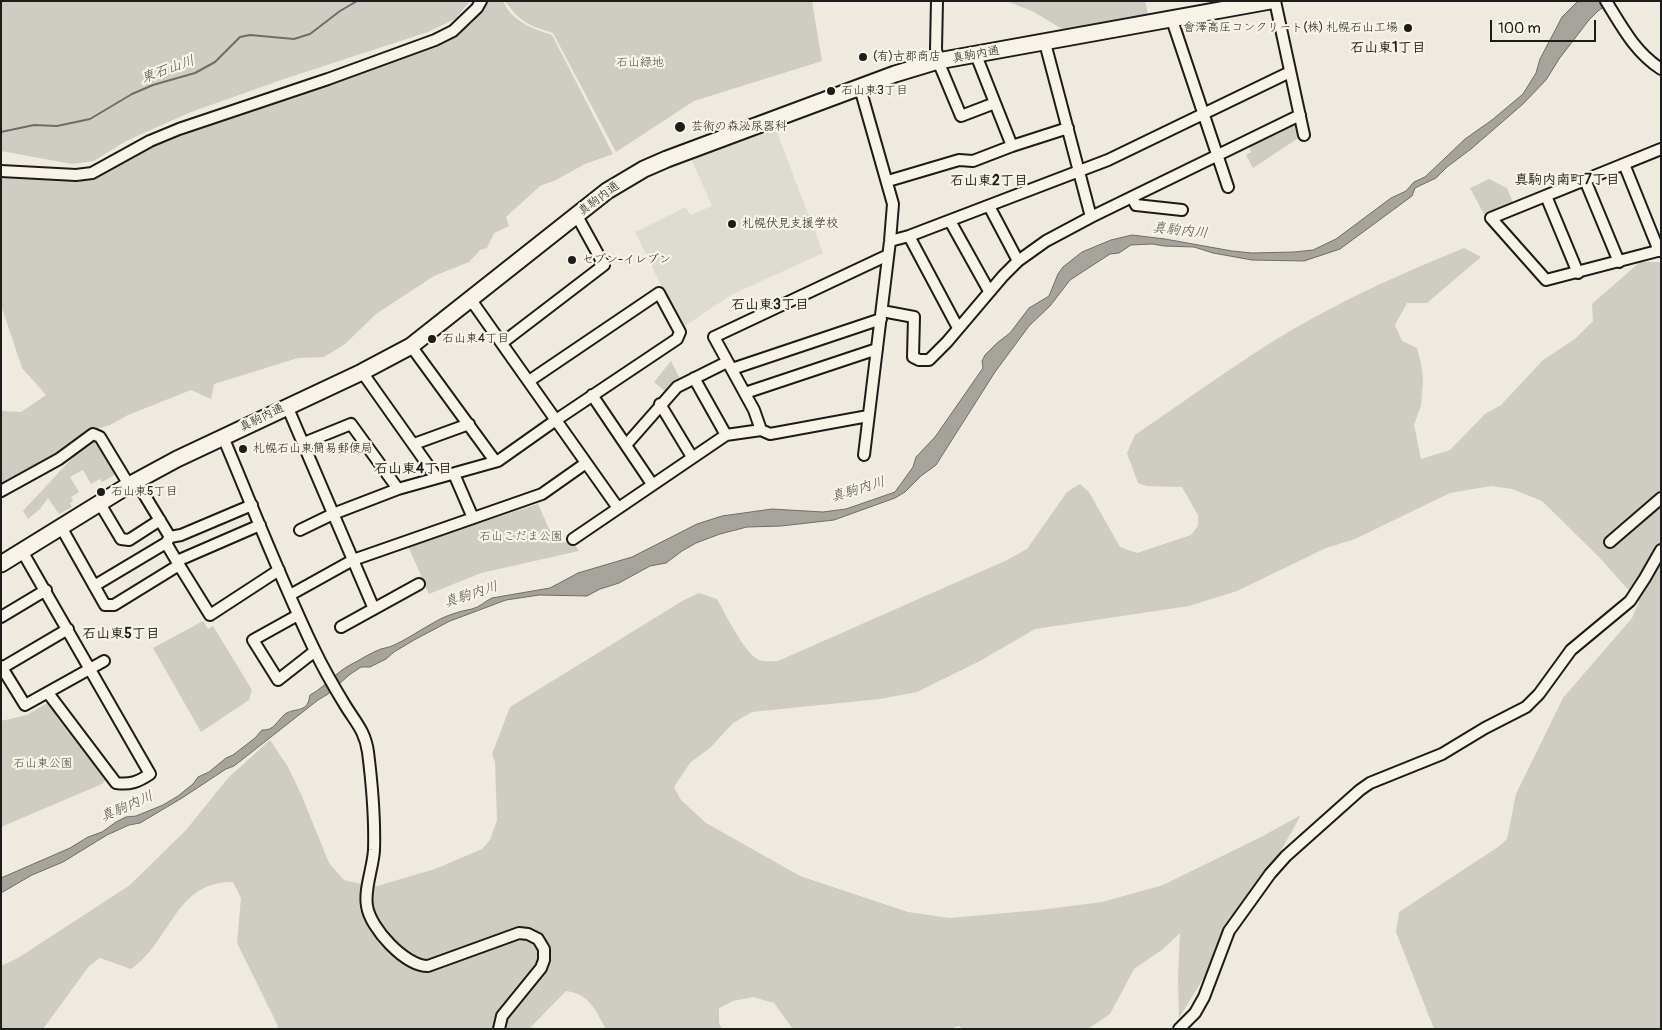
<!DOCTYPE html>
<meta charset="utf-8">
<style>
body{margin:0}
#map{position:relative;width:1662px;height:1030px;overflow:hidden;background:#eeeae0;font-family:Pangolin,sans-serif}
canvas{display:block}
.frame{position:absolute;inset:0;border:2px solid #1c1c1c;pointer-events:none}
.scale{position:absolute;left:1490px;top:20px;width:106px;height:22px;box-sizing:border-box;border:2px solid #1c1c1c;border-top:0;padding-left:6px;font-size:15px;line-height:18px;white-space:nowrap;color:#1c1c1c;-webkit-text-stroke:4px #f7f3e8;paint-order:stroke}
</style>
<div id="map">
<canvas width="1662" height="1030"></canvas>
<div class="frame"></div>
<div class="scale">100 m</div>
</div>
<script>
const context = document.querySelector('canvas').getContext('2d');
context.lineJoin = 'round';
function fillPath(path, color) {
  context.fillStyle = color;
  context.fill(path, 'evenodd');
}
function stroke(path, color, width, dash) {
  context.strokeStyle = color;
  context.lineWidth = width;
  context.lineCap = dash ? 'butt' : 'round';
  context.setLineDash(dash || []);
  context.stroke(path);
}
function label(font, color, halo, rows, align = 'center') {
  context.font = font + ' Pangolin,"Klee One",sans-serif';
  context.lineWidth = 4.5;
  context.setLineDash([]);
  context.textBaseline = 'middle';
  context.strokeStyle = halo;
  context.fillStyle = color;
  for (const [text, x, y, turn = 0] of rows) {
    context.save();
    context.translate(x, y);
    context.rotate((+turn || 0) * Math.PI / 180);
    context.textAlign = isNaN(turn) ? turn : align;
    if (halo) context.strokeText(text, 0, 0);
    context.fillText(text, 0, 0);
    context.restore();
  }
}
const built = new Path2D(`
 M775 127 823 253 731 295 682 328 635 232 686 207 690 215 712 206 691 158Z`);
const green = new Path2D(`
 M1 1H470L455 19 428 32 284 79 191 112 126 141 94 161 72 164 1 151Z
 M488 1H503C511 21 533 29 552 35L613 154 585 164 556 180 540 186 506 217 509 226 494 233 487 248 480 250 469 262 434 276 376 314 345 344 324 357 298 358 214 384 211 399 191 390 128 415 110 425 94 430 21 476 1 485V411L21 412 46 395 22 368 1 305V174L78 182 94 177 139 151 173 138 448 41 471 24Z
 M505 1H812L822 61 694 101 616 152 553 33C529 25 521 23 505 1Z
 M1006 1H1145L1148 14 1064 30 1032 11Z
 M1296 122 1300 137 1253 168 1246 155 1251 152 1249 145Z
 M1489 179 1507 188 1514 205 1486 218 1470 188Z
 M1464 248 1481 257 1427 303H1407L1395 325 1402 341 1417 348 1421 363 1423 380 1421 406 1414 425 1421 459 1450 450 1485 414 1501 405 1543 360 1575 339 1593 321 1592 304 1640 262H1661V1029H1434L1396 932 1399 912 1498 847 1507 839 1516 794 1563 698 1632 618 1639 602 1599 557 1542 501 1512 489 1491 486 1450 493 1355 539 1326 548 1237 591 1189 606 1035 629 980 661 917 692 880 699 752 712 733 723 711 747 690 763 674 787 681 800 706 823 800 876 908 912 949 918 1040 910 1102 902 1163 885 1261 837 1301 815 1270 870 1179 1018 1178 976 1180 933 1163 949 1134 969 1110 1014 1088 1029H965L958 1026 951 1029H793L774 1003 753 997 733 1001 719 1008V1023L722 1029H606C595 1010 590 994 566 991L529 1029H276L278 1026 237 943 241 898 233 882C175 881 171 942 131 969L100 958 89 966 43 1029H1V966L18 958 130 885 186 830 228 778 270 740 288 767 301 794 329 863 344 880 374 887 435 869 482 849 490 840 497 820 495 762 492 754 510 707 684 600 699 593 717 599C725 613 744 653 759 660 763 662 772 661 778 661L1007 560 1027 549 1067 492 1080 484 1089 492 1120 547 1137 553 1191 535 1198 526V515L1182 487 1147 486 1138 483 1127 453 1135 435C1197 393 1259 346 1326 311 1371 287 1417 267 1464 248Z
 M671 361 680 379 673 383 666 392 654 382Z
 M91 442 99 444 116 474 102 482 100 479 91 484 83 470 70 477 79 492 71 497 73 501 70 503 72 507 59 514 48 498 40 509 28 519 23 511 72 458Z
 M538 504 554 540 575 545 579 551 481 573 429 594 408 546Z
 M203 621 208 629 213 626 252 690 249 700 201 732 153 648Z
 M47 703 51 704 107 778 102 784 1 827V721L27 715Z`);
const water = new Path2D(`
 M1612 1 1598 11 1589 20 1559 59 1546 80 1523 104 1471 149 1447 167 1436 178 1415 188 1412 196 1340 249 1304 261 1252 260 1213 253 1194 247 1164 246 1152 244 1131 245 1119 253 1110 254 1070 280 1050 306 1029 326 995 372 936 465 921 476 905 492 895 498 834 520 781 526 747 527 720 534 696 543 682 551 666 563 650 566 619 583 600 589 587 596 539 595 506 600 450 621 414 640 394 652 386 659 370 667H361L349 675 328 694 318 700 234 766 226 769 182 798 140 823 129 825 107 835 63 862 32 875 1 893V878L70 848 88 837 102 832 116 822 126 817 136 816 163 805 178 796 193 784 198 777 209 772 226 758 233 755 255 738 262 730C274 731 277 721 284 715 289 710 297 711 303 708 308 706 309 700 310 695 324 688 335 673 350 665 360 660 370 653 381 649 385 648 389 647 392 646 406 640 420 630 433 623 444 616 460 611 472 609 480 607 485 601 492 598L550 588 578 573 632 557 697 524 722 516 772 509 823 512 846 509 895 492 913 467 916 457 935 437 983 368 982 361 985 355 997 343 1010 333 1029 308 1049 296 1058 274 1063 267 1082 252 1111 240 1132 235 1165 239 1232 251 1252 253 1294 252 1313 250 1336 239 1391 198 1406 191 1414 182 1425 177 1465 139 1492 120 1523 94 1536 73 1540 59 1562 17 1577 2Z`);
const stream = new Path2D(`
 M1 132 34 125 57 126 90 119 132 94 153 85 195 73 215 62 240 37 250 35 294 39 310 34 340 11 357 1`);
const minor = new Path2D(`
 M937 1 936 49 938 61 961 116 995 103
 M1275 1 1304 135
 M1606 1C1622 27 1635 52 1661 69
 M1172 20 1228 187
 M1045 43 1091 217
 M976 55 1012 146
 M860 88 893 204 890 241 864 455
 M1661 149 1491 218 1546 280 1661 250
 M1624 164 1659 251
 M1 171 76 175 92 173 150 141 179 129 328 79 435 40 453 31 477 8 481 1
 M1585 180 1619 262
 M888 181 959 160 973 161 1012 146 1068 128
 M1546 196 1578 273
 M1132 197 1136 205 1182 210
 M989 206 1018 261
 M950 221 989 291
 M909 236 958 328
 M890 241 909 236 1108 160 1290 72
 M471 300 618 508
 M882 311 914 317 913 357 919 360H929L947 342 1003 276 1018 261 1046 241 1091 217 1300 115
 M502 343 604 265 577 216
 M411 346 495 461
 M732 369 881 319
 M362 372 437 478
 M694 378 726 435
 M745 393 877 349
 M592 395 652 484
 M660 404 692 457
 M287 406 374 609
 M761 430 754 410 714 337 888 255
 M223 437C253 508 281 580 314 649 323 668 334 687 345 705 356 723 365 731 368 752 372 784 375 818 374 850 373 868 364 889 367 906 370 928 405 966 428 966L519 933 528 934 538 939 544 949V960L541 968 502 1016 499 1029
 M304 443 351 424 398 489
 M414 444 469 424
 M626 445 677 387 727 362
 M454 474 473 518
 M136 481 170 537 166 543 179 565
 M1 491 59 459 93 434 100 437 129 485
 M99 502 121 539 129 540 160 520
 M61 527 105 605H114L179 565 210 615 279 570
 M300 530 333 514 398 489 498 461 556 420 677 339 680 332 659 293 529 381
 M170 537 181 535 252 505
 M573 539 726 435 761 430 770 434 868 416
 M1610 542 1661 498
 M22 551 150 774C138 782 130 785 116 783L48 693
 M177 561 260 525
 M94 586 166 543
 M290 595 353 560 542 494 586 463
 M298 615 253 640 278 680 315 651
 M1 617 46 590
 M341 627 419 584
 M1 666 25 705 104 661
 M2 668 68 629
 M1179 1029 1195 1013 1204 997 1229 931 1270 874 1286 856 1360 790 1370 783 1442 754 1485 728 1526 707 1539 694 1571 650 1630 601 1645 578 1661 550`);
const highway = new Path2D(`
 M1 564 129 485 177 459 362 372 411 346 607 191 644 169 667 159 895 74 938 61 1270 1`);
const markers = [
 [1408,28,5,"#1c1c1c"],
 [863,57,5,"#1c1c1c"],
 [831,91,5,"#1c1c1c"],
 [680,127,6,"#1c1c1c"],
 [732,224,5,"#1c1c1c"],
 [572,260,5,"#1c1c1c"],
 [432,339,5,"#1c1c1c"],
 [243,449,5,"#1c1c1c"],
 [101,492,5,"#1c1c1c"]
];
const poiNames = [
 ["會澤高圧コンクリート(株) 札幌石山工場",1398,28,"right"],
 ["(有)古郡商店",873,57],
 ["石山東3丁目",841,91],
 ["芸術の森泌尿器科",691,127],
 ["札幌伏見支援学校",742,224],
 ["セブン-イレブン",582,260],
 ["石山東4丁目",442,339],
 ["札幌石山東簡易郵便局",253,449],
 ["石山東5丁目",111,492]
];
const streetNames = [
 ["真駒内通",976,55,-10],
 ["真駒内通",599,199,-37],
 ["真駒内通",262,418,-26]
];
const parkNames = [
 ["石山緑地",640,63],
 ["石山こだま公園",521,537],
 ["石山東公園",43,764]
];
const neighbourhoodNames = [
 ["石山東1丁目",1388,48],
 ["真駒内南町7丁目",1567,180],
 ["石山東2丁目",989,181],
 ["石山東3丁目",770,305],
 ["石山東4丁目",413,469],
 ["石山東5丁目",121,634]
];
const waterNames = [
 ["東石山川",168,70,-20],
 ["真駒内川",1180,231,6],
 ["真駒内川",858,490,-17],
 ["真駒内川",471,595,-18],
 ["真駒内川",127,807,-24]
];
fillPath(built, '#dedbd1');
fillPath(green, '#cfccc3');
fillPath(water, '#a6a39d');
stroke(water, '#6f6d69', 1);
stroke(stream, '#6f6d69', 2);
stroke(minor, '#1c1c1c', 14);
stroke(highway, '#1c1c1c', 19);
stroke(minor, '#f7f3e8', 10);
stroke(highway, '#f7f3e8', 15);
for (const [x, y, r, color] of markers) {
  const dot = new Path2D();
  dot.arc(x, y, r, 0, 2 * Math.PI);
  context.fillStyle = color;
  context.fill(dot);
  stroke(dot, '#f7f3e8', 2);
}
label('12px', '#1c1c1c', '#f7f3e8', poiNames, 'left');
label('12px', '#1c1c1c', '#f7f3e8', streetNames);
label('12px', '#52514e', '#f7f3e8', parkNames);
label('bold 14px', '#1c1c1c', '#f7f3e8', neighbourhoodNames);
label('italic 14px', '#535250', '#f7f3e8', waterNames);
</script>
